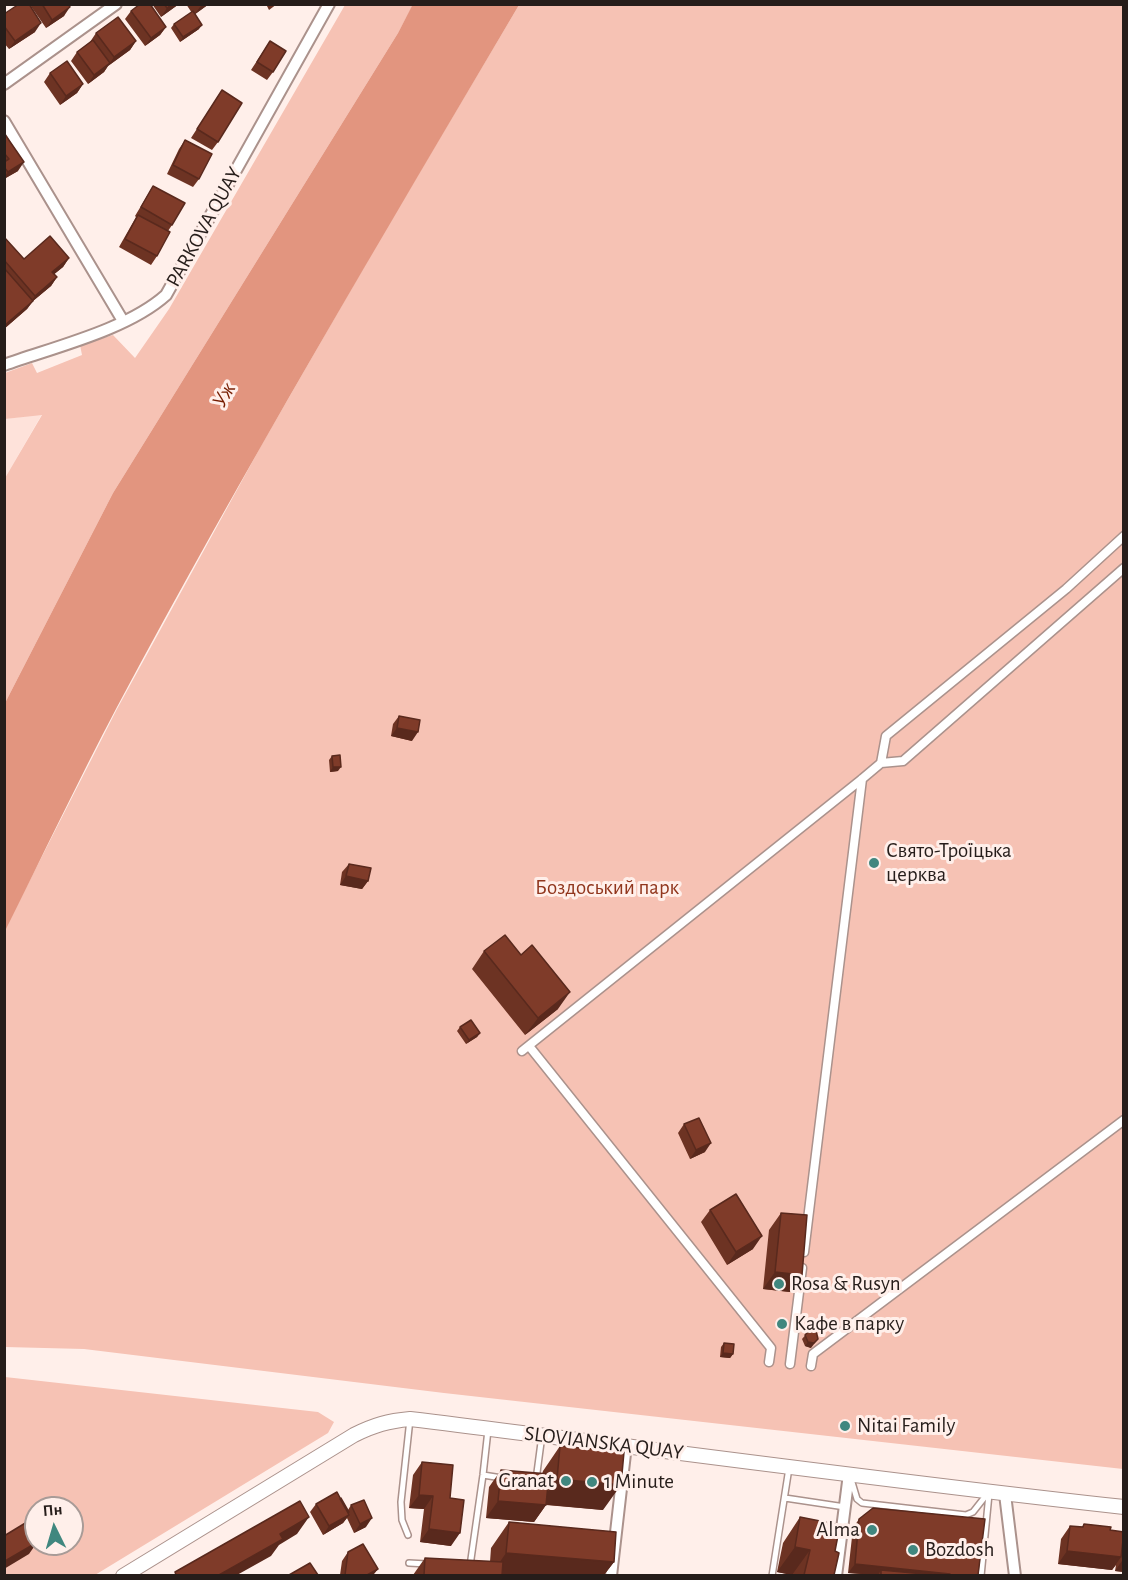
<!DOCTYPE html>
<meta charset="utf-8">
<style>
body{margin:0}
#map{position:relative;width:1128px;height:1580px;overflow:hidden;background:#ffefea;font-family:"Alegreya Sans",sans-serif}
canvas{display:block}
.frame{position:absolute;inset:0;border:6px solid #261d1a;pointer-events:none}
.north{position:absolute;left:24px;top:1496px;width:60px;height:60px;box-sizing:border-box;background:#ffefea;border:2px solid #a89b97;border-radius:50%;rotate:355deg;font-size:16px;font-weight:700;line-height:24px;text-align:center;color:#261d1a}
.north::after{content:'';display:block;margin:auto;width:21px;height:27px;background:#40877f;clip-path:polygon(50% 0,100% 100%,50% 72%,0 100%)}
</style>
<div id="map">
<canvas width="1128" height="1580"></canvas>
<div class="frame"></div>
<div class="north">Пн</div>
</div>
<script>
const context = document.querySelector('canvas').getContext('2d');
context.lineJoin = 'round';
function fillPath(path, color) {
  context.fillStyle = color;
  context.fill(path, 'evenodd');
}
function stroke(path, color, width, dash) {
  context.strokeStyle = color;
  context.lineWidth = width;
  context.lineCap = dash ? 'butt' : 'round';
  context.setLineDash(dash || []);
  context.stroke(path);
}
function label(font, color, halo, rows, align = 'center') {
  context.font = font + ' "Alegreya Sans",sans-serif';
  context.lineWidth = 6;
  context.setLineDash([]);
  context.textBaseline = 'middle';
  context.strokeStyle = halo;
  context.fillStyle = color;
  for (const [text, x, y, turn = 0] of rows) {
    context.save();
    context.translate(x, y);
    context.rotate((+turn || 0) * Math.PI / 180);
    context.textAlign = isNaN(turn) ? turn : align;
    if (halo) context.strokeText(text, 0, 0);
    context.fillText(text, 0, 0);
    context.restore();
  }
}
const built = new Path2D(`
 M42 414 5 478V419Z`);
const green = new Path2D(`
 M345 5H413L398 33 113 493 5 703V478L42 415 5 419V373L32 363 37 373 82 355 80 345 113 335 135 358 169 309Z
 M519 5H1123V1469L444 1393 84 1349 5 1347 4 931 117 709 261 446 383 234Z
 M5 1377 318 1412 334 1422 328 1433 95 1575 5 1576ZM36 1508H72V1544H36Z`);
const water = new Path2D(`
 M413 4 519 5C382 237 244 469 117 707 78 781 42 857 5 931V703L113 493 398 33Z`);
const service = new Path2D(`
 M483 1475 502 1478
 M851 1479 857 1499 862 1503 966 1515 973 1512 988 1493
 M536 1480 542 1435
 M785 1498 845 1507
 M408 1535 402 1520 401 1502 410 1419
 M409 1563 427 1564
 M470 1566 483 1475 488 1430
 M772 1576 789 1468
 M981 1576 989 1494`);
const pedestrian = new Path2D(`
 M881 763 903 761 1124 568
 M529 1046 771 1348 769 1362
 M522 1051 862 779 881 763 886 736 1066 589 1124 536
 M804 1252 862 779
 M790 1364 802 1268
 M811 1366 813 1354 1124 1120`);
const minor = new Path2D(`
 M4 84 116 4
 M4 121 123 321
 M4 365C54 347 127 330 166 295L329 4
 M1005 1494 1015 1576
 M611 1576 626 1445
 M836 1576 849 1474`);
const tertiary = new Path2D(`
 M123 1576 354 1435C374 1425 388 1421 410 1419 648 1448 885 1481 1124 1507`);
const wall = new Path2D(`
 M31 4H68L64 16 46 28 30 5Z
 M152 4H179L161 17Z
 M186 4H209L195 14 199 29 180 42 171 28 174 24 192 13Z
 M266 4H277L269 10Z
 M131 11 166 27 160 35 145 46 125 19Z
 M4 14 35 32 9 49 4 43Z
 M96 33 136 41 130 50 108 66 104 72 88 84 71 61 77 52 90 42Z
 M270 41 273 72 267 80 251 70Z
 M50 73 83 84 77 93 60 105 44 82Z
 M222 90 218 142 212 150 191 138Z
 M4 133 18 171 4 179Z
 M185 140 199 179 193 187 167 174 179 149Z
 M153 186 172 225 168 231 157 256 151 265 119 247 136 217 135 216Z
 M4 237 24 259 69 258 63 267 54 274 57 277 51 286 33 301 27 309 4 329Z
 M399 716 412 741 391 736 393 724Z
 M332 756 338 771 330 772 329 760Z
 M349 864 368 881 362 889 340 885 342 872Z
 M484 951 558 1009 525 1035 472 969Z
 M460 1027 480 1033 477 1037 466 1044 457 1031Z
 M684 1124 705 1152 690 1159 678 1133Z
 M710 1210 753 1249 727 1265 701 1222Z
 M781 1213 790 1292 763 1289 769 1230Z
 M809 1331 811 1348 805 1346 802 1339Z
 M724 1343 733 1354 730 1358 720 1357 721 1347Z
 M560 1446 603 1510 546 1505 534 1522 486 1518 489 1487 501 1470 542 1474 543 1471Z
 M422 1462 450 1498 451 1546 420 1542 424 1509 409 1508 413 1475Z
 M316 1504 348 1510 351 1505 366 1527 354 1533 347 1518 343 1523 323 1535 310 1512Z
 M800 1517 835 1551 834 1575H792L777 1572 783 1543Z
 M859 1519 978 1575H874L848 1573 853 1528Z
 M509 1522 614 1562 604 1575H413L425 1558 490 1562 491 1548Z
 M1084 1524 1110 1530 1124 1537V1572L1115 1571 1116 1565 1112 1570 1058 1564 1061 1539 1070 1526 1082 1527Z
 M348 1552 378 1569 373 1575H340L342 1561Z`);
const shadedWall = new Path2D(`
 M172 4H179L161 17 167 8Z
 M203 4H209L194 15 200 7Z
 M70 7 64 16 46 28 52 20Z
 M41 23 35 32 9 49 15 41Z
 M202 25 199 29 180 42 183 37Z
 M166 27 160 35 145 46 151 38Z
 M136 41 130 50 108 66 104 72 88 84 94 75 110 63 114 57Z
 M83 84 77 93 60 105 66 96Z
 M24 162 18 171 4 179V177L8 172Z
 M69 258 63 267 46 281 52 272Z
 M57 277 51 286 33 301 27 309 4 329 5 325 29 304 35 296Z
 M397 728 418 732 412 741 391 736Z
 M333 767H341L338 771 330 772Z
 M346 876 368 881 362 889 340 885Z
 M570 992 558 1009 525 1035 538 1018Z
 M480 1033 477 1037 466 1044 469 1040Z
 M711 1143 705 1152 690 1159 696 1150Z
 M762 1236 753 1249 727 1265 736 1252Z
 M775 1272 802 1275 790 1292 763 1289Z
 M818 1339 811 1348 805 1346 808 1342Z
 M723 1353 733 1354 730 1358 720 1357Z
 M557 1479 621 1485 603 1510 539 1504Z
 M419 1495 433 1496 424 1509 409 1508Z
 M498 1501 546 1505 534 1522 486 1518Z
 M349 1515 343 1523 323 1535 329 1526Z
 M309 1517 297 1534 279 1545 271 1556 237 1575H219L280 1534Z
 M372 1518 366 1527 354 1533 360 1524Z
 M429 1529 460 1533 451 1546 420 1542Z
 M36 1543V1544L29 1554 4 1569 5 1561Z
 M795 1547 810 1550 792 1575 777 1572Z
 M1067 1551 1121 1557 1112 1570 1058 1564Z
 M506 1553 614 1562 604 1575H491Z
 M1124 1558V1572L1115 1571Z
 M855 1564 950 1574 949 1575H881V1570L878 1575 848 1573Z
 M378 1569 373 1575H367Z`);
const building = new Path2D(`
 M19 4H29L41 23 15 41 4 26V14Z
 M42 4H68L70 7 52 20Z
 M140 4H150L166 27 151 38 131 11Z
 M164 4H172L167 8Z
 M193 11 202 25 183 37 174 24Z
 M118 17 136 41 114 57 96 33Z
 M93 40 110 63 94 75 77 52Z
 M270 41 286 51 273 72 257 62Z
 M67 61 83 84 66 96 50 73Z
 M222 90 242 103 218 142 197 129Z
 M4 133 24 162 8 172 4 167V162L9 159 4 153Z
 M185 140 212 154 199 179 173 165Z
 M153 186 185 203 172 225 141 207Z
 M138 215 170 232 157 256 125 239Z
 M50 236 69 258 52 272 57 277 35 296 4 260V237L24 259Z
 M4 268 33 301 5 325H4Z
 M399 716 420 720 418 732 397 728Z
 M340 755 341 767H333L332 756Z
 M349 864 371 868 368 881 346 876Z
 M505 935 521 955 532 945 570 992 538 1018 484 951Z
 M471 1020 480 1033 469 1040 460 1027Z
 M699 1118 711 1143 696 1150 684 1124Z
 M736 1194 762 1236 736 1252 710 1210Z
 M781 1213 807 1215 802 1275 775 1272Z
 M809 1331H816L818 1339 814 1343 808 1342 805 1335Z
 M724 1343 734 1344 733 1354 723 1353Z
 M560 1446 624 1452 621 1485 557 1479Z
 M422 1462 453 1465 450 1498 464 1500 460 1533 429 1529 433 1496 419 1495Z
 M501 1470 549 1474 546 1505 498 1501Z
 M337 1492 349 1515 329 1526 316 1504Z
 M341 1498 349 1512 348 1513 340 1499Z
 M364 1500 372 1518 360 1524 351 1505Z
 M300 1501 309 1517 280 1534 283 1539 219 1575H176L175 1572Z
 M873 1508 985 1519 978 1575H950V1574L855 1564 859 1519Z
 M800 1517 840 1525 835 1551 839 1553 834 1575H804L810 1550 795 1547Z
 M27 1522 36 1537V1543L5 1561 4 1536Z
 M509 1522 616 1532 614 1562 506 1553Z
 M1084 1524 1111 1527 1110 1530 1124 1532 1121 1557 1067 1551 1070 1526 1083 1527Z
 M363 1544 378 1569 367 1575H345L348 1552Z
 M425 1558 503 1562 502 1575H424Z
 M310 1563 318 1575H289Z
 M881 1570 935 1575H881Z`);
const markers = [
 [874,863,6,"#40877f"],
 [779,1284,6,"#40877f"],
 [782,1324,6,"#40877f"],
 [845,1426,6,"#40877f"],
 [566,1481,6,"#40877f"],
 [592,1482,6,"#40877f"],
 [872,1530,6,"#40877f"],
 [913,1550,6,"#40877f"]
];
const streetNames = [
 ["PARKOVA QUAY",204,227,-61],
 ["SLOVIANSKA QUAY",604,1443,7]
];
const poiNames = [
 ["Свято-Троїцька",886,851],
 ["церква",886,875],
 ["Rosa & Rusyn",791,1284],
 ["Кафе в парку",794,1324],
 ["Nitai Family",857,1426],
 ["Granat",554,1481,"right"],
 ["1 Minute",604,1482],
 ["Alma",860,1530,"right"],
 ["Bozdosh",925,1550]
];
const parkNames = [
 ["Боздоський парк",607,888]
];
const waterNames = [
 ["Уж",224,395,-60]
];
fillPath(built, '#fee2da');
fillPath(green, '#f6c2b4');
fillPath(water, '#e2957f');
stroke(service, '#ab928c', 8);
stroke(pedestrian, '#ab928c', 11);
stroke(minor, '#ab928c', 14);
stroke(tertiary, '#ab928c', 16);
stroke(service, '#fff', 5);
stroke(pedestrian, '#fff', 8);
stroke(minor, '#fff', 10);
stroke(tertiary, '#fff', 14);
fillPath(wall, '#6d3323');
fillPath(shadedWall, '#59291d');
fillPath(building, '#7f3b29');
stroke(building, '#59291d', 1.5);
for (const [x, y, r, color] of markers) {
  const dot = new Path2D();
  dot.arc(x, y, r, 0, 2 * Math.PI);
  context.fillStyle = color;
  context.fill(dot);
  stroke(dot, '#ffefea', 2);
}
label('21px', '#261d1a', '#ffefea', streetNames);
label('21px', '#261d1a', '#ffefea', poiNames, 'left');
label('21px', '#91361d', '#ffefea', parkNames);
label('italic 22px', '#761c00', '#ffefea', waterNames);
</script>
